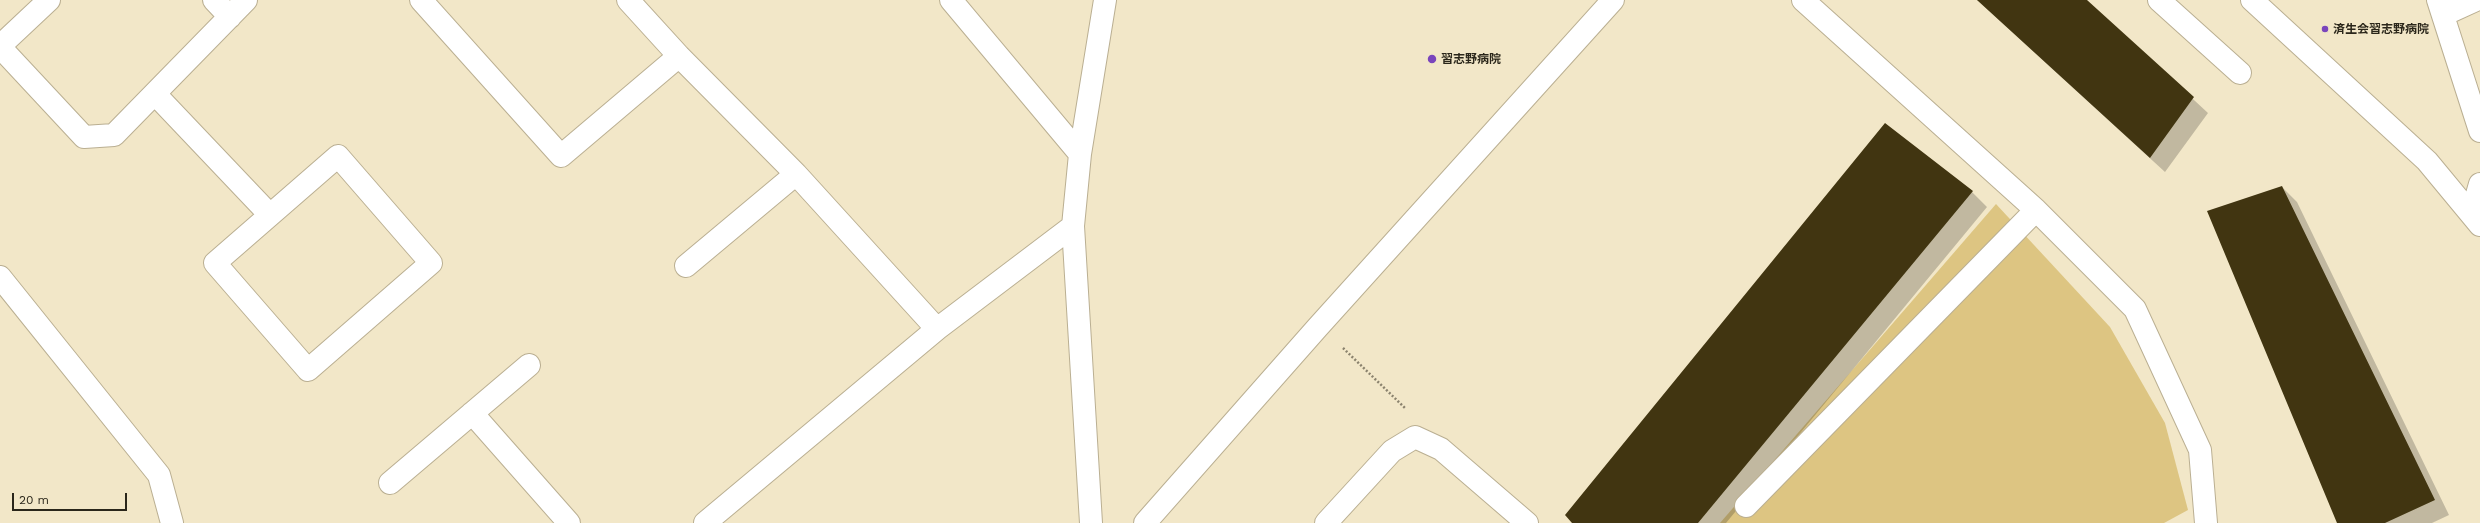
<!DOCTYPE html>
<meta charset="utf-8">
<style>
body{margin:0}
#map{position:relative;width:2480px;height:523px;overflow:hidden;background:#f2e7c8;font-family:"Work Sans",sans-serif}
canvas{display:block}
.scale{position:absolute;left:12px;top:493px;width:115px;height:18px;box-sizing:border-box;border:2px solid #2a261a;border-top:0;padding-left:5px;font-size:12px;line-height:14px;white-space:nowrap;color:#2a261a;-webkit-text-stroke:3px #f2e7c8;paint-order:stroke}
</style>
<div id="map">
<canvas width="2480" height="523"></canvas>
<div class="scale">20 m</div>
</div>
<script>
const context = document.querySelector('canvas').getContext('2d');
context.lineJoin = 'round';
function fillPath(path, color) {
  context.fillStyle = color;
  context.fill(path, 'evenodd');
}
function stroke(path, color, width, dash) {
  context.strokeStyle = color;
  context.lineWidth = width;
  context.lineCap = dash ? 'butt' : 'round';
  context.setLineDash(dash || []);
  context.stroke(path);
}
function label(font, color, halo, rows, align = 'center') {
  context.font = font + ' "Work Sans","Noto Sans JP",sans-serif';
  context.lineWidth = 4;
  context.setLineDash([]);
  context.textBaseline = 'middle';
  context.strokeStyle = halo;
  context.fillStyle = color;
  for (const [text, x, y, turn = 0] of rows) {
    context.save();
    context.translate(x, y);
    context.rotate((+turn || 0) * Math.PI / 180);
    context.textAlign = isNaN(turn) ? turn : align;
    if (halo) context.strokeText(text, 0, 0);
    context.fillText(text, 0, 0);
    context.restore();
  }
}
const green = new Path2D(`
 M1996 204 2110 327 2165 423 2188 510 2164 523H1720Z`);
const shadow = new Path2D(`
 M1977 0H2086L2208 113 2165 172Z
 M1885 124 1972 192 1987 207 1726 523H1573Z
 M2282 187 2297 202 2449 515 2432 523H2338Z`);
const building = new Path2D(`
 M1977 0H2087L2194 97 2150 158Z
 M1885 123 1973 191 1698 523H1572L1565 515Z
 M2282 186 2435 500 2385 523H2337L2207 211Z`);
const path = new Path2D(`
 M1343 348 1405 408`);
const minor = new Path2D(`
 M214 0 230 17
 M421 0 561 156 679 56
 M628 0 679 56 796 174 937 329
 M951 0 1080 154
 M1803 0 2036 210 2135 309 2200 450 2206 523
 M2159 0 2240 73
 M2252 0 2427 161 2480 225
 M2438 0 2480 131
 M2443 15 2476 0
 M0 46 49 0
 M0 47 84 137 114 135 246 0
 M156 95 270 215
 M338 156 431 263 308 370 215 263Z
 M2472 212 2480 184
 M686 266 796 174
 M0 277 159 475 172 523
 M472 413 569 523
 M390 483 529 365
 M1746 506 2036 210
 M705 523 937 329 1073 226
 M1091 523 1073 226 1080 154 1105 0
 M1145 523 1317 328 1613 0
 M1326 523 1392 451 1415 437 1441 449 1527 523`);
const markers = [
 [2325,29,4,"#7a45bc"],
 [1432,59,5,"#7a45bc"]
];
const poiNames = [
 ["済生会習志野病院",2333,29],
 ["習志野病院",1441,59]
];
fillPath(green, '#ddc582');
fillPath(shadow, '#0003');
fillPath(building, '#413511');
stroke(minor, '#baaf92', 24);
stroke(path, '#8b836e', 2.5, [2, 2]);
stroke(minor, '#fff', 22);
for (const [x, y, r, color] of markers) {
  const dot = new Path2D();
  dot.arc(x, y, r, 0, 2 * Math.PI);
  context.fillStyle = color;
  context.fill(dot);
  stroke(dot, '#f2e7c8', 1.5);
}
label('bold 12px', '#2a261a', '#f2e7c8', poiNames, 'left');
</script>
